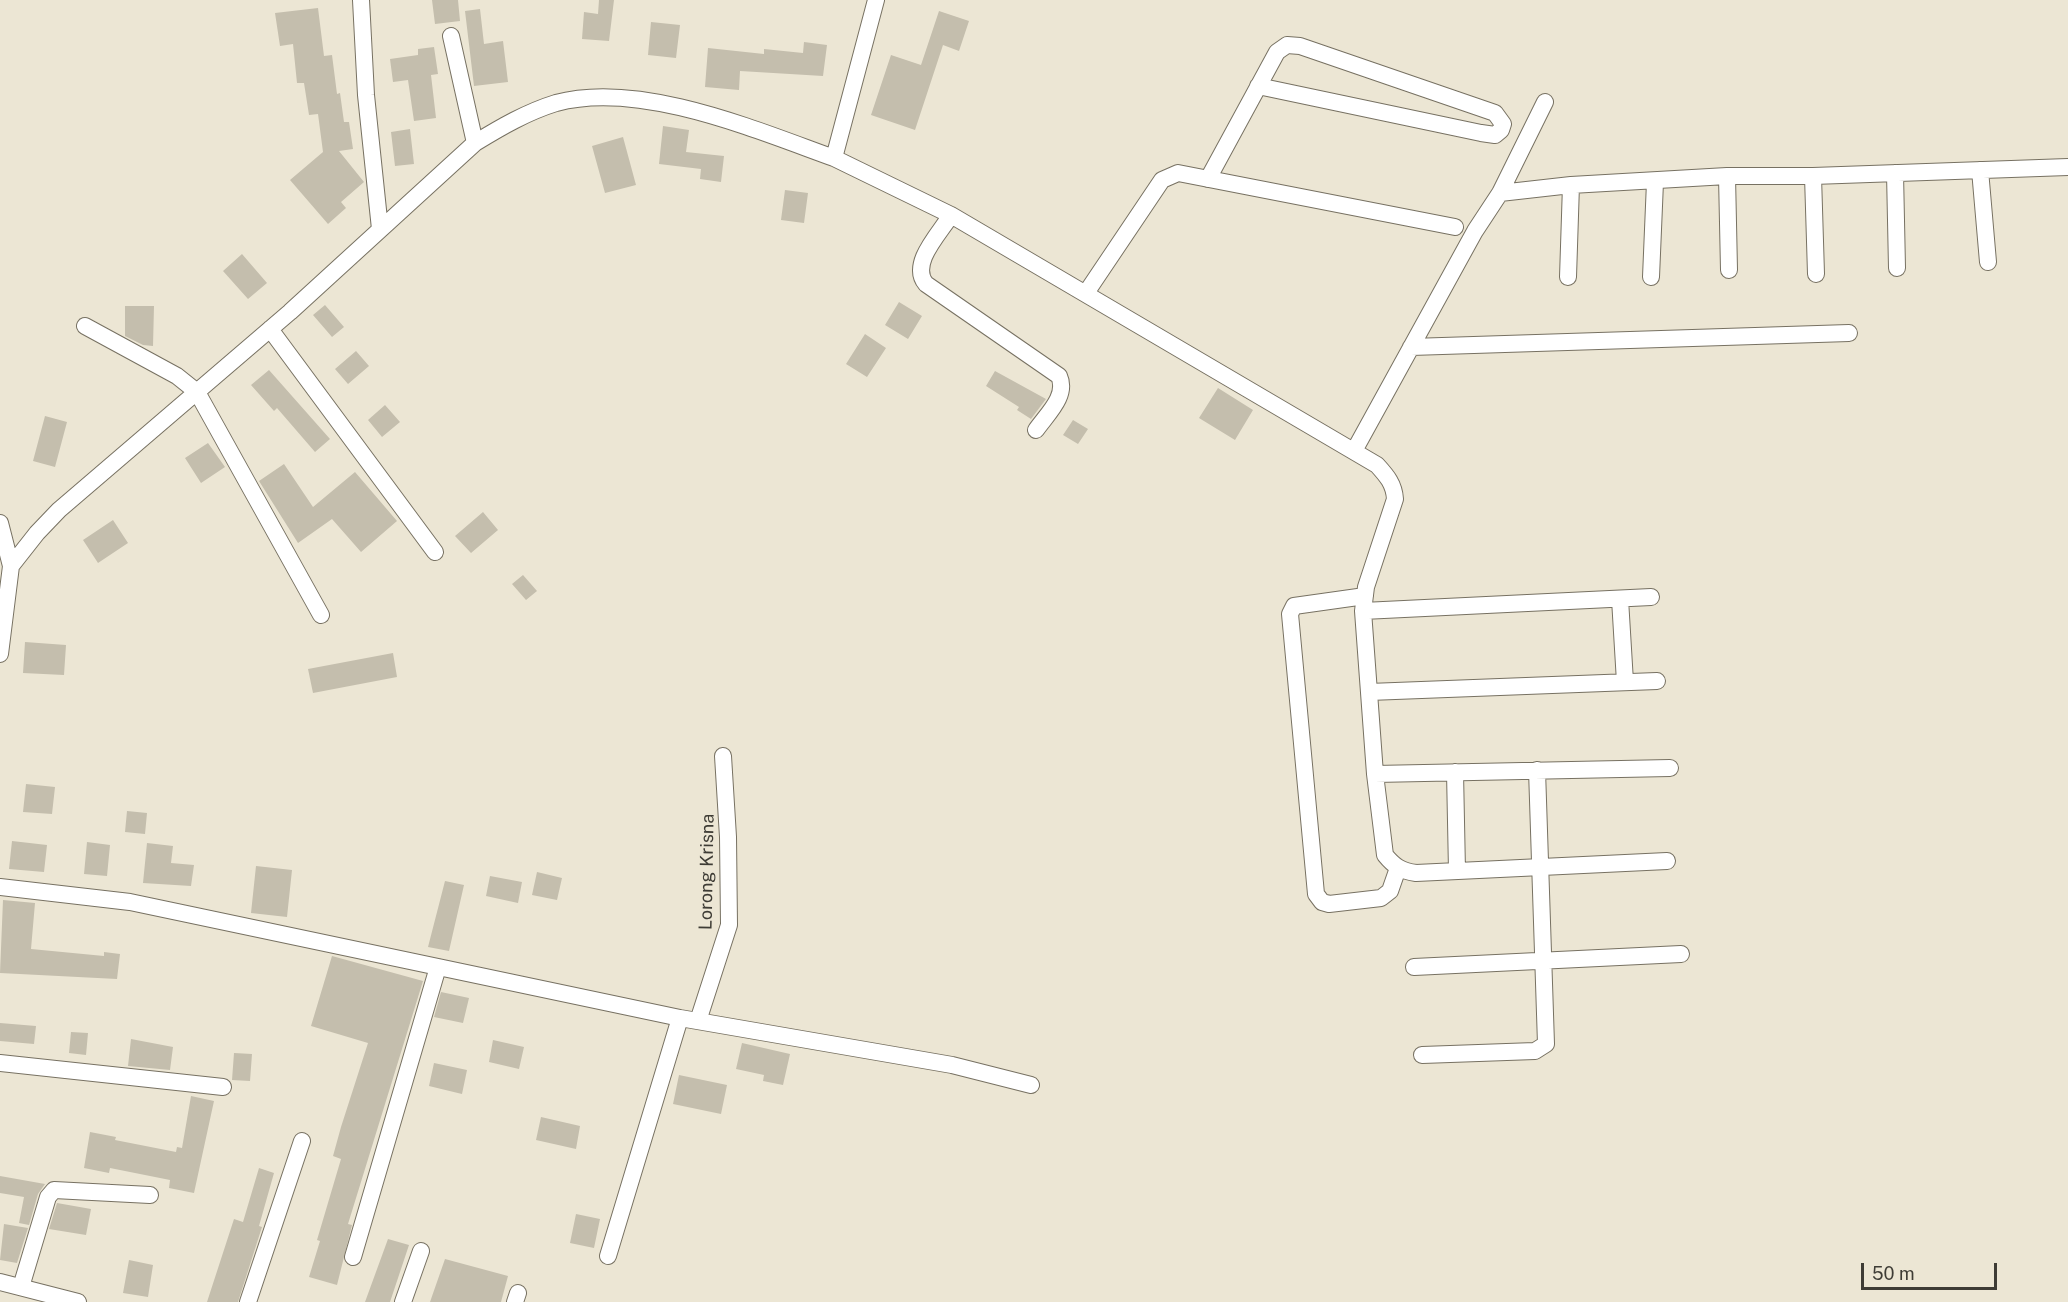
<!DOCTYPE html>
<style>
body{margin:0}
#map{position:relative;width:2068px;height:1302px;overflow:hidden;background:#ece6d4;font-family:"Public Sans",sans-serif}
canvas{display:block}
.scale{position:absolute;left:1861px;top:1263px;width:136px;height:27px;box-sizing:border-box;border:3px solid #3e3c35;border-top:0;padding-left:8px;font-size:18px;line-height:21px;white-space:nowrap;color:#3e3c35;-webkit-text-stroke:4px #ece6d4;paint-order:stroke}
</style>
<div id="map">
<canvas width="2068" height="1302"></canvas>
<div class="scale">50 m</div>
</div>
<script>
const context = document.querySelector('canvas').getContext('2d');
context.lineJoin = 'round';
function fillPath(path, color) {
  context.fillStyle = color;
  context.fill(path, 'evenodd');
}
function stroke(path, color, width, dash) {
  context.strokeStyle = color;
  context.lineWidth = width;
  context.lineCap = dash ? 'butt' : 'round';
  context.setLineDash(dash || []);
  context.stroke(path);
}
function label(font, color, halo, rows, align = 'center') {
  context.font = font + ' "Public Sans",sans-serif';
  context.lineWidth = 6;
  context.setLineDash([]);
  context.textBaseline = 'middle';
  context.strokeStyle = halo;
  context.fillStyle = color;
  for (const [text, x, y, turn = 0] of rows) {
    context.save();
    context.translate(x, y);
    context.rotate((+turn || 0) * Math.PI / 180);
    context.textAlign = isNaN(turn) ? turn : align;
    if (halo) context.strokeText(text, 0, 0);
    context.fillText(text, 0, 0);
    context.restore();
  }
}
const building = new Path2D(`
 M432 0H458L460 21 435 24Z
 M599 0H614L609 41 582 39 584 12 598 14Z
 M318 8 324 56 332 55 337 94 340 93 344 122H349L353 149 339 151 364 182 341 202 346 208 328 224 290 180 323 152 318 114 309 115 304 83H297L293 44 280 46 275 13Z
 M480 9 484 44 503 41 508 82 474 86 465 11Z
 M939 11 969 21 959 51 943 45 915 130 871 115 891 55 921 65Z
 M651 22 680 25 676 58 648 55Z
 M804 42 827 45 823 76 740 71 739 90 705 87 708 48 764 54V49L803 53Z
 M434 47 438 74 431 75 436 118 414 121 408 80 393 82 390 59 418 55V49Z
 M663 126 689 130 686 152 724 156 721 182 700 179 701 169 659 164Z
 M410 129 414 164 395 166 391 132Z
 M623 137 636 185 605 193 592 146Z
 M785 190 808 193 804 223 781 220Z
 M242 254 267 283 248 299 223 271Z
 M899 302 922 316 908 339 885 325Z
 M325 305 344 327 332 337 313 315Z
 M125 306H154L153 346 143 345 125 336Z
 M865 334 886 348 867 377 846 364Z
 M356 351 369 366 348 384 335 369Z
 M269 370 330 439 315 452 277 408 274 411 251 385Z
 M995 371 1046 399 1031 419 1017 410 1019 407 986 386Z
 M1218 388 1253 410 1235 440 1199 418Z
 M385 405 400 422 382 437 368 420Z
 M45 416 67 422 55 467 33 461Z
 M1073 420 1088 429 1078 444 1063 435Z
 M208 443 225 467 201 483 185 458Z
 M284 464 313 507 355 472 397 521 361 552 332 519 298 543 259 481Z
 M483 512 498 530 471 553 455 536Z
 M113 520 128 543 98 563 83 540Z
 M523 575 537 591 526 600 512 584Z
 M25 642 66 645 64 675 23 673Z
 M393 653 397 677 313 693 308 669Z
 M26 784 55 787 52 814 23 812Z
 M127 811 147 813 145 834 125 832Z
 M12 841 47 845 44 872 9 869Z
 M87 842 110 845 107 876 84 874Z
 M147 843 173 846 171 863 194 865 191 886 143 883Z
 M256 866 292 870 287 917 251 913Z
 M537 872 562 878 557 900 532 895Z
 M490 876 522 882 518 903 486 896Z
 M445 881 464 885 449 951 428 947Z
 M3 900 35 903 31 949 104 956V952L120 954 117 979 0 973Z
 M332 956 423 981 348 1224 352 1225 337 1285 309 1277 320 1241 317 1240 341 1159 333 1156 341 1127 368 1043 311 1026Z
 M441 992 469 998 463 1023 434 1017Z
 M0 1023 36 1026 34 1044 0 1041Z
 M71 1032 88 1033 86 1055 69 1053Z
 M131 1039 173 1047 170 1070 128 1066Z
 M493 1040 524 1047 519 1069 489 1062Z
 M742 1043 790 1054 783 1085 763 1081 764 1075 736 1069Z
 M234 1053 252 1054 250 1081 232 1080Z
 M434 1063 467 1070 462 1094 429 1086Z
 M679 1075 727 1085 721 1114 673 1104Z
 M191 1096 214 1101 194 1193 169 1188 170 1180 110 1168 109 1173 84 1168 90 1132 116 1137 115 1140 176 1152 177 1147 182 1148Z
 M541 1117 580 1126 576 1149 536 1140Z
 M259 1168 274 1173 259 1226 262 1227 238 1302H207L234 1219 243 1222Z
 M0 1176 45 1184 38 1194 29 1225 19 1223 24 1197 0 1193Z
 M57 1203 91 1209 86 1235 49 1229Z
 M576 1214 600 1219 594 1248 570 1243Z
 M4 1224 28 1228 17 1263 0 1260Z
 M388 1239 409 1245 390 1302H365Z
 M445 1259 508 1276 501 1302H430Z
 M129 1260 153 1265 148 1297 123 1293Z`);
const street = new Path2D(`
 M361 0 366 95 380 229
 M451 36 475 143
 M834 158 951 215 1377 465C1387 476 1394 484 1395 499L1366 587 1363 611 1375 774 1385 855C1394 866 1401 871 1416 873L1667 861
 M1980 170 1988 262
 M1895 173 1897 268
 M1727 176 1729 270
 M1813 176 1816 274
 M1208 179 1277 52 1287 45 1300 46 1495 113 1503 124 1501 130 1495 135 1481 133 1258 86
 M1500 193 1571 185 1727 176H1813L2068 167
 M951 215C940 233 909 264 926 284L1059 376C1068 396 1047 414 1036 430
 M1568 277 1571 185
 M1651 277 1655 182
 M1086 293 1162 180 1178 173 1455 227
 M85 326 177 376 197 392 321 615
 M270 329 435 552
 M1411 347 1849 333
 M1354 451 1475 231 1500 193 1545 102
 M0 523 11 566
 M1365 596 1294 606 1290 614 1316 894 1322 902 1329 904 1381 898 1390 891 1398 868
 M1620 599 1625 682
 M1363 611 1651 597
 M0 654 11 566 37 533 59 510 290 312 475 143C501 127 527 112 556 103 639 80 756 130 834 158L876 0
 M1369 692 1657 681
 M1455 772 1457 871
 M1375 774 1670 768
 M0 887 130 902 680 1018 952 1065 1031 1085
 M1414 967 1681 954
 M698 1021 729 925 728 837 723 756
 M1422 1055 1535 1051 1546 1044 1537 770
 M0 1063 223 1087
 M608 1256 680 1018
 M353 1257 438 967
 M0 1282 78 1302
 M21 1287 48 1197 54 1190 150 1195
 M248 1302 302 1141
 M403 1302 421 1251
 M515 1302 518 1293`);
const streetNames = [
 ["Lorong Krisna",707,872,-89]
];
fillPath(building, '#c4bead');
stroke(street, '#777162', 18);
stroke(street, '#fff', 16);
label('18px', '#3e3c35', '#ece6d4', streetNames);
</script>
